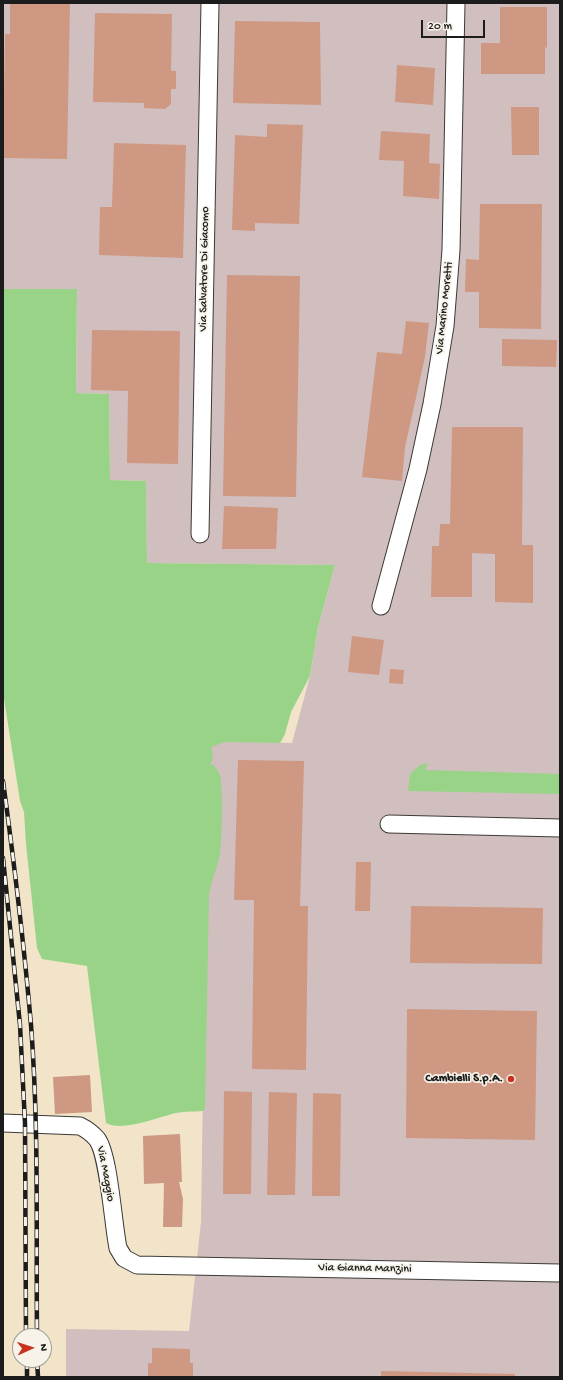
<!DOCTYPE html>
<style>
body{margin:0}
#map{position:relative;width:563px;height:1380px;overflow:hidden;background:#f1e4c9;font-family:"Gochi Hand",sans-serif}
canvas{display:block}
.frame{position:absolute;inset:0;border:4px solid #1c1c1c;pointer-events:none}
.north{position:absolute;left:12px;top:1328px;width:40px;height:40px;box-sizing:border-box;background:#f7f3e8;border:1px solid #9f9d96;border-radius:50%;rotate:87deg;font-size:11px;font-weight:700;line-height:16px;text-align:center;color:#1c1c1c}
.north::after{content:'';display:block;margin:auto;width:14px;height:18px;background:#c8321e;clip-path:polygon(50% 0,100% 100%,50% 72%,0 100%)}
.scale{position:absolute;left:421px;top:20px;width:64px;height:18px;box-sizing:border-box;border:2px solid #1c1c1c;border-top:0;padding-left:5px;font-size:12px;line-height:14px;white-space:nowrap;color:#1c1c1c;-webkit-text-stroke:3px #f7f3e8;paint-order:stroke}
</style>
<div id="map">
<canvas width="563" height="1380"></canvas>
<div class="frame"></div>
<div class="north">N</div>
<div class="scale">20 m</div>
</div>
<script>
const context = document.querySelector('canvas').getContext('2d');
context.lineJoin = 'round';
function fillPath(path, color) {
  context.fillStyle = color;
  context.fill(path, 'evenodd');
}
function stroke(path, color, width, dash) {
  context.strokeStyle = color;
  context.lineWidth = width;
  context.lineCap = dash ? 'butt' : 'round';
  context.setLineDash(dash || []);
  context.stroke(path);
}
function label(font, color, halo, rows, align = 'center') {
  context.font = font + ' "Gochi Hand",sans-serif';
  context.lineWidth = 3.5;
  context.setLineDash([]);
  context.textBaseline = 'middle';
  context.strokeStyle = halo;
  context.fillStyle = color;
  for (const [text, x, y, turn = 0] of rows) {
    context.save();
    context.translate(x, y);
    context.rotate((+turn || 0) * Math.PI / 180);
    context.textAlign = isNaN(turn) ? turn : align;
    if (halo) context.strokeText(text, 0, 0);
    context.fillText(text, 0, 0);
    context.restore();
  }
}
const industrial = new Path2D(`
 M3 3H560V1377H66V1329L189 1331 201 1222 208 741 292 743 310 676 318 627 335 565 147 563 146 481 110 480 109 394 76 393 77 289H3Z`);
const green = new Path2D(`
 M3 289H77L76 393 109 394 110 480 146 481 147 563 335 565 318 627 310 676 291 712 285 734 280 743 225 742 211 747 213 757 212 762 209 763C215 765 218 770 220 776 223 784 222 845 220 854 217 869 211 881 209 896L205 1108 203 1111C193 1112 181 1111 172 1114 155 1118 122 1132 106 1123L87 966 42 959 37 948 26 844 24 812 20 801 3 692Z
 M428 763 425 770 560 774V794L408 791 410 774 420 765Z`);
const building = new Path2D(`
 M10 3H70L67 159 3 158 5 34H10Z
 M500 7H547V48L545 47V74H481V43H500Z
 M95 13 172 14 171 71H176V89H171V104L165 109 144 108V103L93 102Z
 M235 21 320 22 321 105 233 103Z
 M397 65 435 68 433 105 395 102Z
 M511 107H539V155H512Z
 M267 124 303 125 299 224 255 223V231L232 230 235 135 267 137Z
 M381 131 430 134 429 163 440 164 439 199 403 196 404 161 379 160Z
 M114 143 186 145 183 258 99 255 100 207H112Z
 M480 204H542L541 329 479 328V292H465L466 259 479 260Z
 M227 275 300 276 296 497 223 496Z
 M406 321 429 323 425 357 405 447 402 481 362 477 377 352 402 354Z
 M92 330 180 331 178 464 127 463 128 391 91 390Z
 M502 339 557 340 556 367 502 366Z
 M452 427H523L522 545H533V603L495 602V554L472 553V597H431L432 546H439L440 524H450Z
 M224 506 278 508 276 549H222Z
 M352 636 384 640 379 675 348 672Z
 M390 669 404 670 403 684 389 683Z
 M238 760 304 761 300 906H308L306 1070 252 1069 254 900H234Z
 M356 862H371L370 911H355Z
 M411 906 543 908 542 964 410 963Z
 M407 1009 537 1011 535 1140 406 1138Z
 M90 1075 92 1112 55 1114 53 1077Z
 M224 1091 252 1092 251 1194H223Z
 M269 1092 297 1093 295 1195H267Z
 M313 1093 341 1094 340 1196H312Z
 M180 1134 182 1182H179L183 1199 182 1227H163L164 1183 144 1184 143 1136Z
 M152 1348 190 1349V1363H193V1377H148V1363H152Z
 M381 1371 515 1374V1377H381Z`);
const minor = new Path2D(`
 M200 534 210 3
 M381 606 418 469 432 404 445 326 451 250 456 3
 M389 824 560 828
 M3 1123 80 1126C86 1129 92 1133 97 1139 109 1155 113 1224 118 1248L124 1258 137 1265 560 1273`);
const rail = new Path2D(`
 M3 781C14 862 24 943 31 1025 39 1128 36 1232 37 1336
 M3 858 20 1025 25 1123 26 1336
 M27 1360V1377
 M37 1360 38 1377`);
const markers = [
 [511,1079,4,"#c8321e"]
];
const streetNames = [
 ["Via Salvatore Di Giacomo",205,269,-89],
 ["Via Marino Moretti",445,308,-84],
 ["Via Maggio",105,1174,79],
 ["Via Gianna Manzini",365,1269,1]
];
const poiNames = [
 ["Cambielli S.p.A.",503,1079]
];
fillPath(industrial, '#d1bfbf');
fillPath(green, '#98d388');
fillPath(building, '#ce9882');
stroke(minor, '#3c3a36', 19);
stroke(minor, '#fff', 17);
stroke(rail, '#1c1c1c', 4.5);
stroke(rail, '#f7f3e8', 3, [9]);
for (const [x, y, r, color] of markers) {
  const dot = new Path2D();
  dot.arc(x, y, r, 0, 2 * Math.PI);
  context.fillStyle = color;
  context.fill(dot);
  stroke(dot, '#f7f3e8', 1.5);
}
label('12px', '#1c1c1c', '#f7f3e8', streetNames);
label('bold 12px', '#1c1c1c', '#f7f3e8', poiNames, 'right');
</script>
